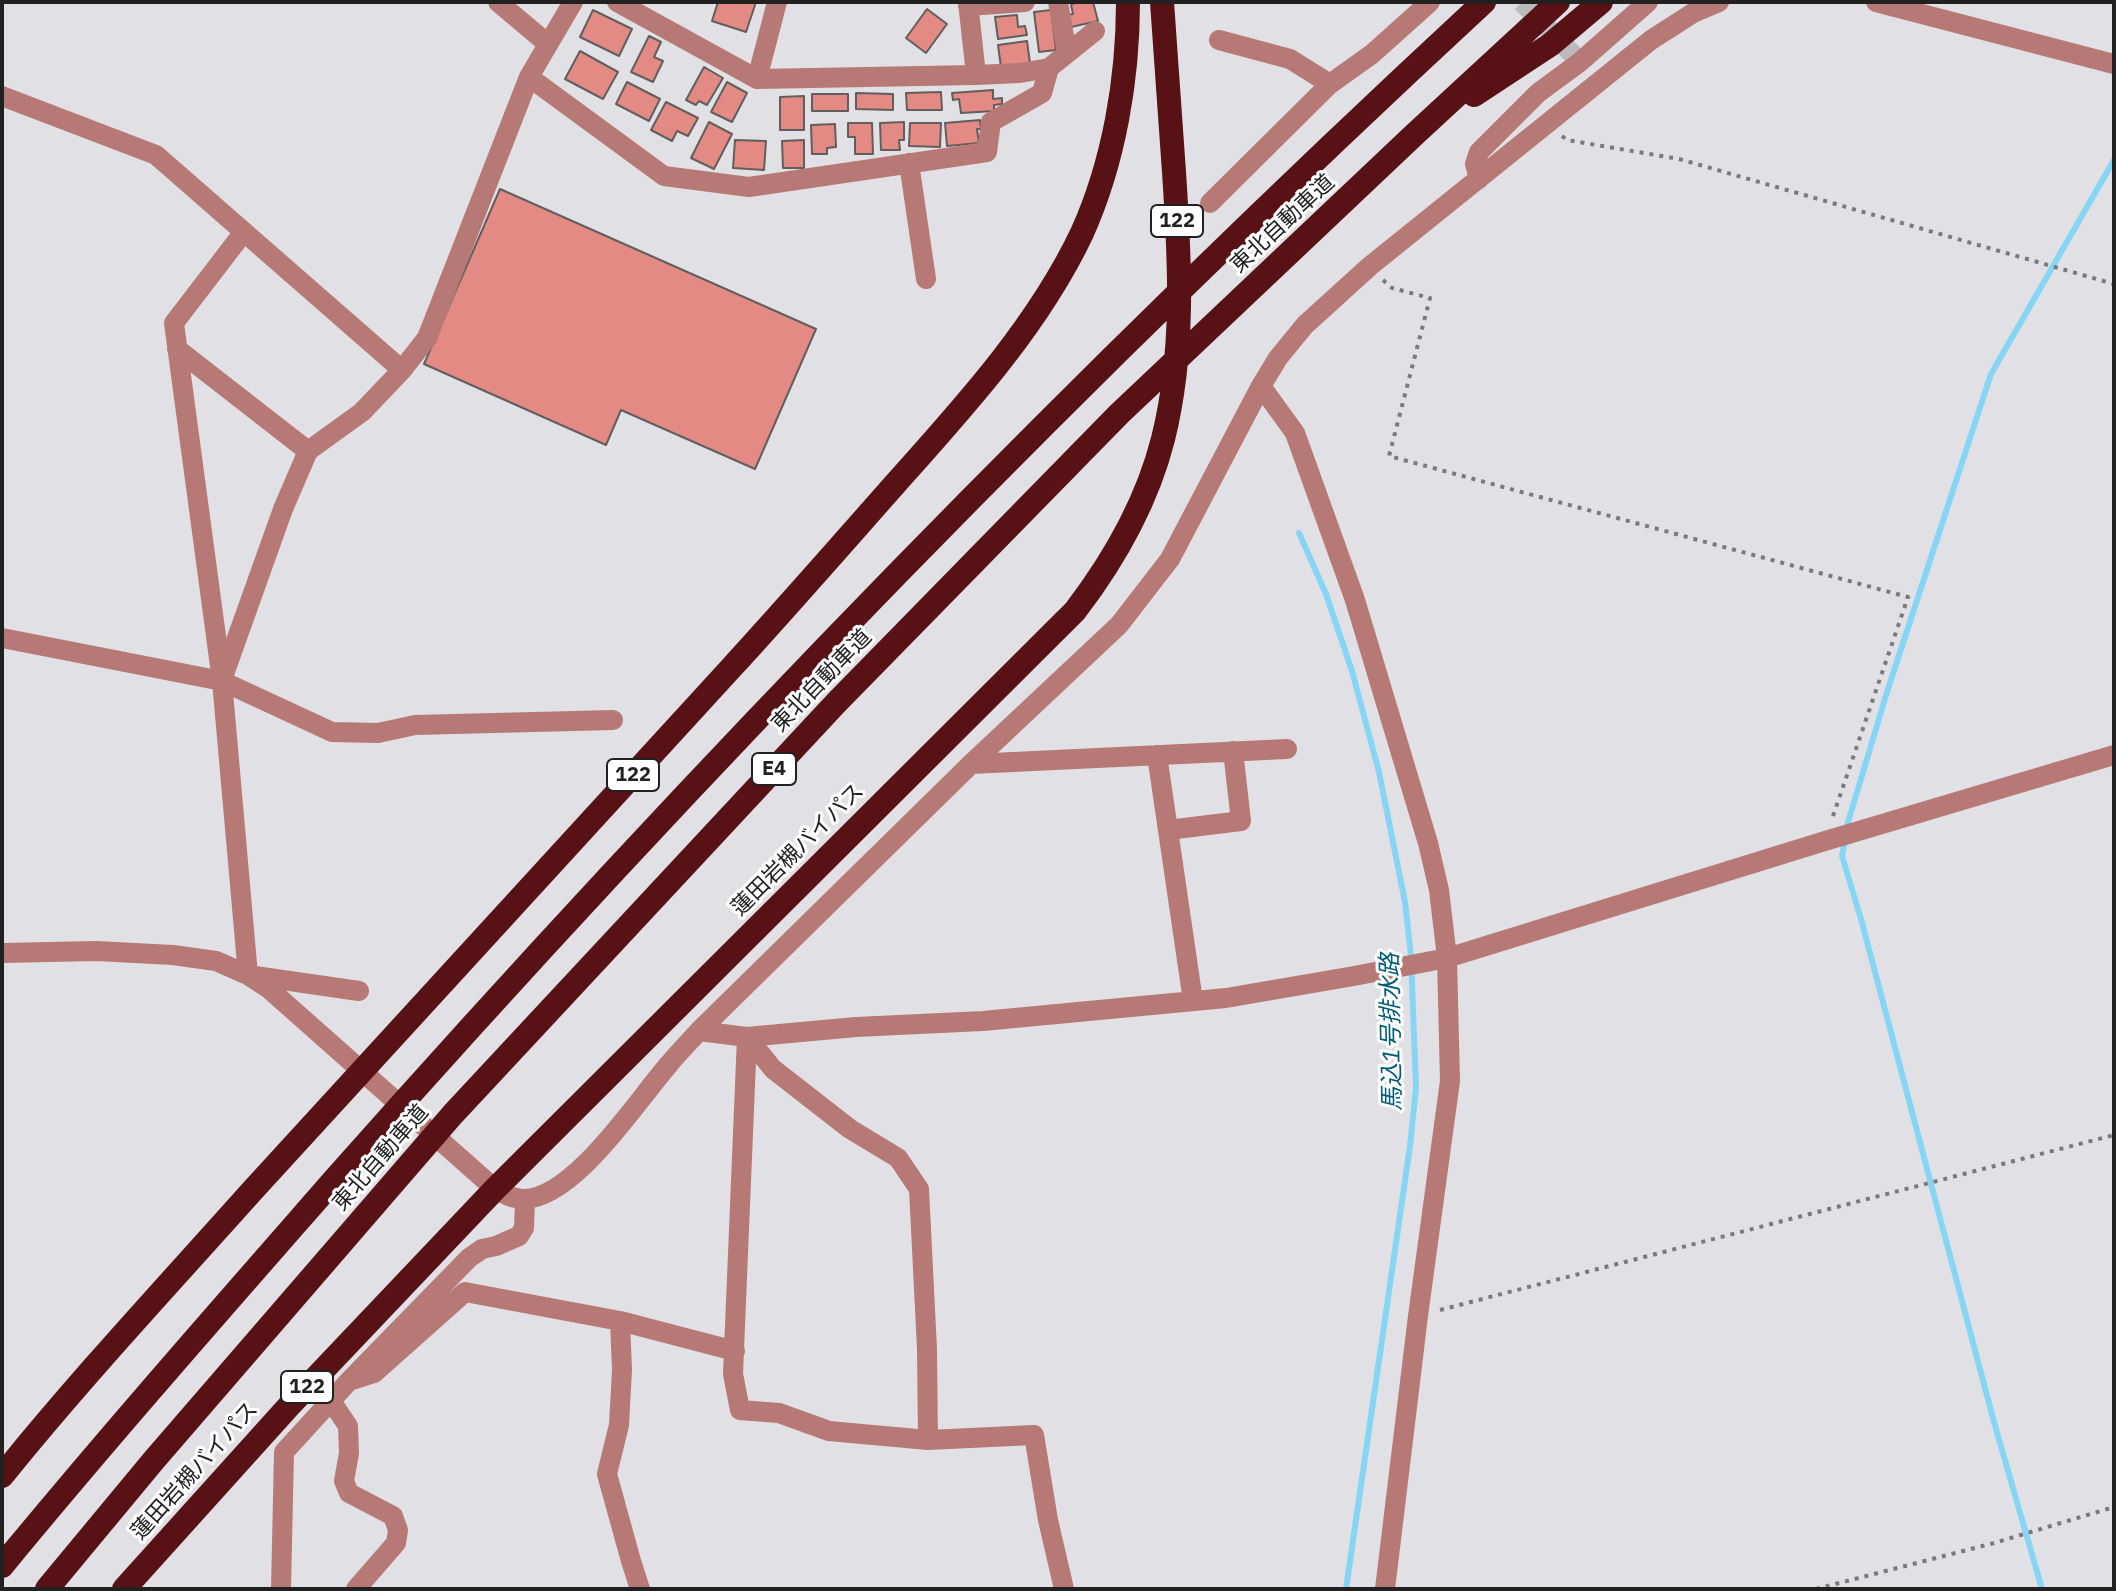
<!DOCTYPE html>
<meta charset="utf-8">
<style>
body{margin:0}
#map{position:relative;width:2116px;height:1591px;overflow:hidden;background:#e1e1e5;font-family:"IBM Plex Sans",sans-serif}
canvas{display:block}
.frame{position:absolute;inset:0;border:4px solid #212122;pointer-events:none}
</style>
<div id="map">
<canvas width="2116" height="1591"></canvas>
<div class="frame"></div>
</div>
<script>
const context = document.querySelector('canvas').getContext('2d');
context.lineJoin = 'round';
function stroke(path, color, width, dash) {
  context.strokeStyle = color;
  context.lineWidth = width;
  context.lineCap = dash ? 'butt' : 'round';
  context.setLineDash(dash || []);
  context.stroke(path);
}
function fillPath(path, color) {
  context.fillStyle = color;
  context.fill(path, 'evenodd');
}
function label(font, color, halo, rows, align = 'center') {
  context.font = font + ' "IBM Plex Sans","Noto Sans JP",sans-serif';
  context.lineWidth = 6;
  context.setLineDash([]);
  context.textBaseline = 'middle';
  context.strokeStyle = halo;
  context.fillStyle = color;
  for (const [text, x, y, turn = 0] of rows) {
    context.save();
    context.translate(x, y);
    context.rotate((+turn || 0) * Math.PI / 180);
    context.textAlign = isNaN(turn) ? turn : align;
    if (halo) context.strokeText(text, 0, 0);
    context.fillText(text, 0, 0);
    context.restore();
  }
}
const stream = new Path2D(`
 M1299 533 1326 594 1352 671 1379 772 1405 902 1411 956 1416 1088 1410 1146 1346 1589
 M1846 829 1887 692 1991 374 2114 160
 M1845 840 1842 856 1861 919 1994 1422 2042 1589`);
const building = new Path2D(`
 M718 2H756L746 32 712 21Z
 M1076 2H1093L1098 21 1071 27 1068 15 1073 14 1071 5Z
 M927 9 947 24 926 53 906 38Z
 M593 10 632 29 619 56 580 37Z
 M1051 10 1056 50 1039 52 1034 12Z
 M1017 15 1018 27 1025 26 1027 35 998 39 995 17Z
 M649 36 661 42 654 57 663 61 653 82 631 72Z
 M1027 41 1030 63 1001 67 998 45Z
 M580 51 618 72 603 99 565 79Z
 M704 67 723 78 707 105 699 101 696 105 686 100Z
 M627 82 660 99 649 121 616 104Z
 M727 82 747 93 732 122 711 112Z
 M993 90V99L1002 98V104L994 105V111L961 113 959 99 953 100 952 93Z
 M941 92 942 110H907L906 93Z
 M856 93 893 94V110L856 109Z
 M812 94H848V111H812Z
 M804 96V130H780V97Z
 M666 102 698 118 688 136 677 131 672 141 651 130Z
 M980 120 981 129H977L979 143 947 146 945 123Z
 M709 122 732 134 714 169 691 158Z
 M904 122V140H899L900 150H881L880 123Z
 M848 123H872L873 154H855V137H848Z
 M910 123H941L940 147 909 146Z
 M835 124 836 147 827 148V154H812L811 125Z
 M735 140 766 141 764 170 733 168Z
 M804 140V168H783L782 141Z
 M500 189 816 329 755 469 621 410 606 445 424 364Z`);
const minorTunnel = new Path2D(`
 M1522 2 1580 62`);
const path = new Path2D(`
 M1562 136 1567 140 1679 159 2114 284
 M1383 280 1392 288 1430 298 1389 456 1908 597 1832 819
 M1440 1310 2114 1135
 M1816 1589 1994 1543 2114 1507`);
const minor = new Path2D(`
 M498 2 548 44
 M617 2 757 79 976 75 1020 73 1049 68
 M968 2 976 75
 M1058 2 1067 53
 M1876 2 2114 64
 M968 6 1025 2
 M1219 40 1290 59 1330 84
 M529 77 664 176 749 187 987 152 991 122 1042 93 1049 68 1095 31
 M757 79 777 2
 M2 96 156 155 402 370
 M909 163 926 279
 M1479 179 1475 164 1479 152 1538 93 1580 62 1648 2
 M1210 203 1330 84 1372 54 1430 2
 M243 233 174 323 222 681 248 975 359 991
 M177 349 308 451
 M1261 386 1295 433 1355 600 1428 843 1439 890 1447 958 1450 1081 1418 1316 1385 1589
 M2 638 222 681 332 732 378 733 415 725 613 720
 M223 677 283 509 308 451 362 412 402 370 427 338 529 77 573 2
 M1157 755 1193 1001
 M971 764 1287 749
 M1168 830 1241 821 1233 751
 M2 953 96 951 173 955 216 961 248 975 268 988 495 1189C504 1194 513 1199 524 1199 575 1198 638 1099 670 1063 679 1052 690 1041 699 1031L971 764 1119 625 1170 559 1261 386 1278 358 1305 325 1370 266 1651 40 1693 13 1719 2
 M699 1031 747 1037 856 1027 983 1021 1226 998 1354 976 1447 958 1825 841 2114 755
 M747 1037 773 1069 850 1129 898 1158 919 1189 927 1349 928 1440 1034 1435 1048 1520 1064 1589
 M747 1037 733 1374 740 1410 779 1413 829 1431 928 1440
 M620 1321 735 1351
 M349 1381 374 1373 465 1292 620 1321 622 1370 619 1425 607 1474 631 1561 640 1589
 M331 1401 348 1426 349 1453 344 1481 349 1493 393 1516 398 1530 396 1543 356 1589
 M281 1589 284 1452 349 1381 469 1258 482 1249 496 1246 519 1236 524 1228 525 1199`);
const highway = new Path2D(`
 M1474 95 1550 45 1601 2
 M2 1476C81 1378 168 1285 252 1191 411 1015 572 841 732 667 788 606 842 544 896 483 964 407 1038 326 1082 233 1114 162 1128 79 1128 2
 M2 1566C110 1435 222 1308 334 1180 698 769 1081 375 1484 2
 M47 1589 154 1460 453 1114 836 703 1119 414 1415 134 1558 2
 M124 1589 289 1406 495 1189 1075 611C1114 560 1147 502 1163 439 1185 351 1180 262 1174 172 1170 116 1166 59 1162 2`);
const shields = [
 [1177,221,52],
 [774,769,44],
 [633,775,52],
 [307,1387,52]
];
const shieldNames = [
 ["122",1177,221],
 ["E4",774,769],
 ["122",633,775],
 ["122",307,1387]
];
const streetNames = [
 ["東北自動車道",1283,224,-43],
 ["東北自動車道",822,681,-46],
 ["蓮田岩槻バイパス",798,850,-45],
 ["東北自動車道",381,1158,-49],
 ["蓮田岩槻バイパス",195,1471,-48]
];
const waterNames = [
 ["馬込1号排水路",1392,1032,-91]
];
stroke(stream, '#87d5f5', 6);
fillPath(building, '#e48a84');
stroke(building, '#615e5d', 2);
stroke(minorTunnel, '#bbbbbe', 20, [20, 10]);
stroke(path, '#7a7a7d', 4, [4, 6]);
stroke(minor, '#b67975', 20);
stroke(highway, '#581114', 24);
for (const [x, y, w] of shields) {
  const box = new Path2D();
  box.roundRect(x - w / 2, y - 16, w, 32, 6);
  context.fillStyle = '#fff';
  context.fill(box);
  stroke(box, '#212122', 2);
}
label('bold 20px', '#212122', null, shieldNames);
label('22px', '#212122', '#fff', streetNames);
label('italic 24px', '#005b75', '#fff', waterNames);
</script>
